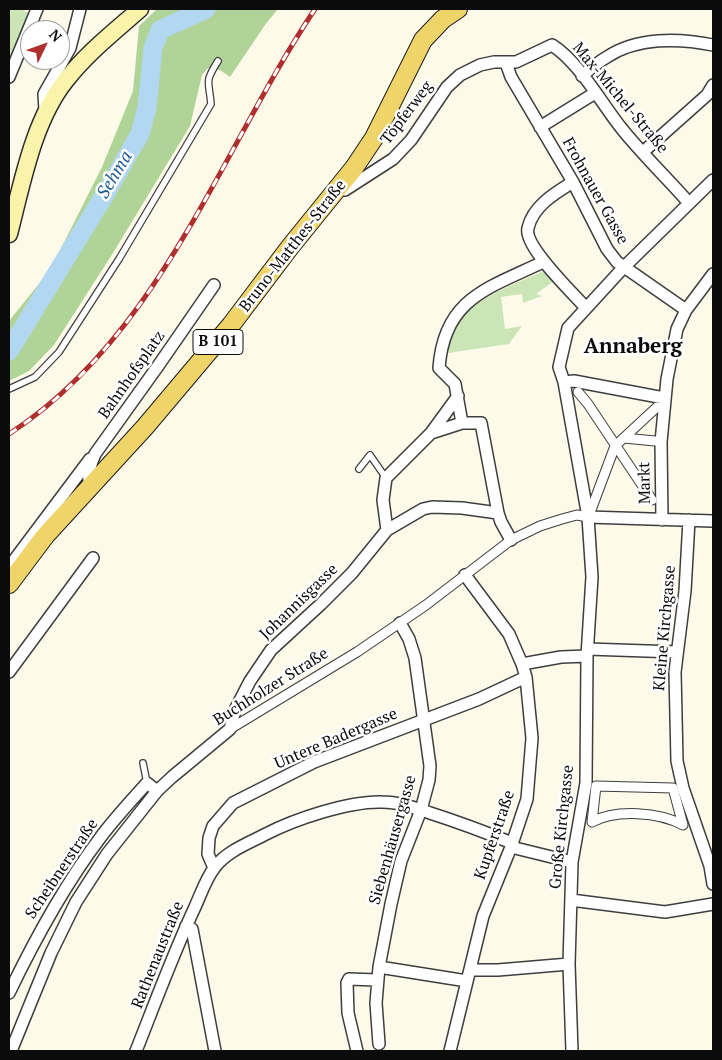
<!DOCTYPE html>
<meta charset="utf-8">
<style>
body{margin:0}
#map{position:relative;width:722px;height:1060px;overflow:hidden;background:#fefaea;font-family:"PT Serif",serif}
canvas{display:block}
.frame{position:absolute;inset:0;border:10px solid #0b0b0b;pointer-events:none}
.north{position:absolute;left:20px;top:20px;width:50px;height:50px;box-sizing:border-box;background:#fff;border:1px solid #9d9d9d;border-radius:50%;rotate:48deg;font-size:14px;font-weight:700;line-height:20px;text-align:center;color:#0b0b0b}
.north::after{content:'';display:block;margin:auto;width:18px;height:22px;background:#af2e2e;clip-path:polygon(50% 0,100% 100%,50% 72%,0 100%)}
</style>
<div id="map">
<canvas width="722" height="1060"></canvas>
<div class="frame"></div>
<div class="north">N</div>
</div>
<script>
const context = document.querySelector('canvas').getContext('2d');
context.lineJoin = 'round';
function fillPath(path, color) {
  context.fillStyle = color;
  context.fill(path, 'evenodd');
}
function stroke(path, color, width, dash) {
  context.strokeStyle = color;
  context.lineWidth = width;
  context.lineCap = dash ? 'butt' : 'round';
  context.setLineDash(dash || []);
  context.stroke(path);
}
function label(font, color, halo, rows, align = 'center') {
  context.font = font + ' "PT Serif",serif';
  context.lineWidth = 5;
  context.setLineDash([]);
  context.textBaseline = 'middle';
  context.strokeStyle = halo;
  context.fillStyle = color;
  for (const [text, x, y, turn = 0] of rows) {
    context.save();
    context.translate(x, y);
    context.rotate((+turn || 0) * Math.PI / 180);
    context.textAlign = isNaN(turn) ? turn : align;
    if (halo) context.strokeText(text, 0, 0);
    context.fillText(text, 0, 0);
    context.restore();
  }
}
const green = new Path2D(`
 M9 9H20L29 13 9 60Z
 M546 270 555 280 536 294 542 296 523 303 522 294 501 297 505 329 522 326 509 344 448 353C451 337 458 320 471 309 488 293 524 280 546 270Z`);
const forest = new Path2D(`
 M157 9H278L265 25 230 77 220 70 208 68 202 75 190 126 113 253 54 345 29 371 9 381V321L50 270 102 167 133 91 139 26Z`);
const river = new Path2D(`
 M9 351 104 196 140 134 147 108 153 48 160 30 206 9`);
const service = new Path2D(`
 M9 389 35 377 59 352 119 259 211 104C209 80 204 83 218 61
 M359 469 370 455 386 478
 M143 763 147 783`);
const pedestrian = new Path2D(`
 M578 392 588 404 652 500
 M624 438 655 441
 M591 510 615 446 657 407
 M230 729 357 652 426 605 511 540 540 526 562 519 577 515 588 517
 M596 786 673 788 683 825C659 812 616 809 592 822Z`);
const minor = new Path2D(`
 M506 63 511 77 573 182 607 249 617 262 686 310
 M582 76C590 69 598 62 607 57 637 37 679 38 713 45
 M9 77 37 9
 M45 111 44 94 70 48 80 9
 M540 127 595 93
 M643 152 707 95 713 85
 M573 182C555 193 533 206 528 228 523 246 574 294 586 308
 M337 189 345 190 393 159 411 140 447 87 460 75 480 65 494 62H516L552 45C580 63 601 103 622 129 643 155 667 178 689 203
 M564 382 574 381 664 398
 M462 423 455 384 439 368C444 298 489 288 543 262
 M431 433 462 423H481L498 513
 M90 488C87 475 90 466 95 454L158 366 214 285
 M588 517 713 521
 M662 520 661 442 667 379 677 329 686 310 713 274
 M689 520 685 591 675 672 677 761 683 788 710 866 713 884
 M387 530 383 500 386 478 431 433 458 396
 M13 575 15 559 90 459
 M588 649 676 652
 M522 664 561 657 587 656
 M9 672 93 558
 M511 847 572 862
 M214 868 208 854 209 838 213 826 233 803 314 762 479 699 526 677
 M571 900 665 912 713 904
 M186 926 192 929 215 1051
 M379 967 467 981
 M471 970H498L569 964
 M9 993C35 939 63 887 100 838 114 819 131 801 147 783L157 791
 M379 1044 376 1003 379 967 391 904 401 861 421 810 429 780 430 766 415 658 409 639 400 623
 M11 1051 51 953 76 902 107 854 157 791 172 777 230 729 235 710 250 681 271 650 321 604 352 573 387 530 423 509 432 507 462 508 498 513 501 522 511 540
 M136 1051C155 1003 173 954 195 907 201 894 206 878 215 867 227 851 249 843 266 834 295 819 349 801 382 802 399 802 415 808 430 813 458 822 485 832 512 843
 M357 1051 348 1013 347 983 349 979 377 980
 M450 1051 483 916 511 847 527 799 532 738 526 677 522 664 509 634 465 575
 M572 1051 569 964 572 862 586 783 587 656 592 577 588 517 564 382 559 367 568 328 623 268 713 180`);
const secondary = new Path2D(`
 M9 234C22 184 33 121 66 80 87 53 114 32 140 9`);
const primary = new Path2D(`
 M9 584 45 536 145 427 231 325 290 247 354 168 374 138 423 40 443 19 458 9`);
const rail = new Path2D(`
 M9 434C160 336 219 153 315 9`);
const shields = [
 [218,342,50]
];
const shieldNames = [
 ["B 101",218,342]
];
const streetNames = [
 ["Max-Michel-Straße",620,98,50],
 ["Töpferweg",407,113,-53],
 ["Frohnauer Gasse",595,191,61],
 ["Bruno-Matthes-Straße",293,246,-52],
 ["Bahnhofsplatz",132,375,-55],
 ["Markt",645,483,-91],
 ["Johannisgasse",299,602,-44],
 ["Kleine Kirchgasse",665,628,-85],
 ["Buchholzer Straße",271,687,-32],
 ["Untere Badergasse",336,739,-23],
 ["Große Kirchgasse",562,827,-84],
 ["Kupferstraße",495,835,-71],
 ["Siebenhäusergasse",393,840,-74],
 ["Scheibnerstraße",62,869,-56],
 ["Rathenaustraße",158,955,-68]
];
const waterNames = [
 ["Sehma",115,175,-59]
];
const districtNames = [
 ["Annaberg",633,347]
];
fillPath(green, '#cce5b7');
fillPath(forest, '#b0d497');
stroke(river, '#b2d7f1', 19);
stroke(service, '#3e3e3e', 8);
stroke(pedestrian, '#3e3e3e', 11);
stroke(minor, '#3e3e3e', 14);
stroke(secondary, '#2d2d2d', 19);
stroke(primary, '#1c1c1c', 20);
stroke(service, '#fff', 5.5);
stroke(pedestrian, '#fff', 9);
stroke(minor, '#fff', 11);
stroke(secondary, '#f9f4a9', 16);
stroke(primary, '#eed469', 18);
stroke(rail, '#af2e2e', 5);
stroke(rail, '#fff', 3, [9]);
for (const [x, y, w] of shields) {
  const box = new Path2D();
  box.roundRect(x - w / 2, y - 12.5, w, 25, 4);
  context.fillStyle = '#fff';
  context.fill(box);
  stroke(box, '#0b0b0b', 1);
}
label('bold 15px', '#0b0b0b', null, shieldNames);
label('16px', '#0b0b0b', '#fff', streetNames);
label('italic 18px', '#1e5a92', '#fff', waterNames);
label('bold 21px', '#0b0b0b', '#fff', districtNames);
</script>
